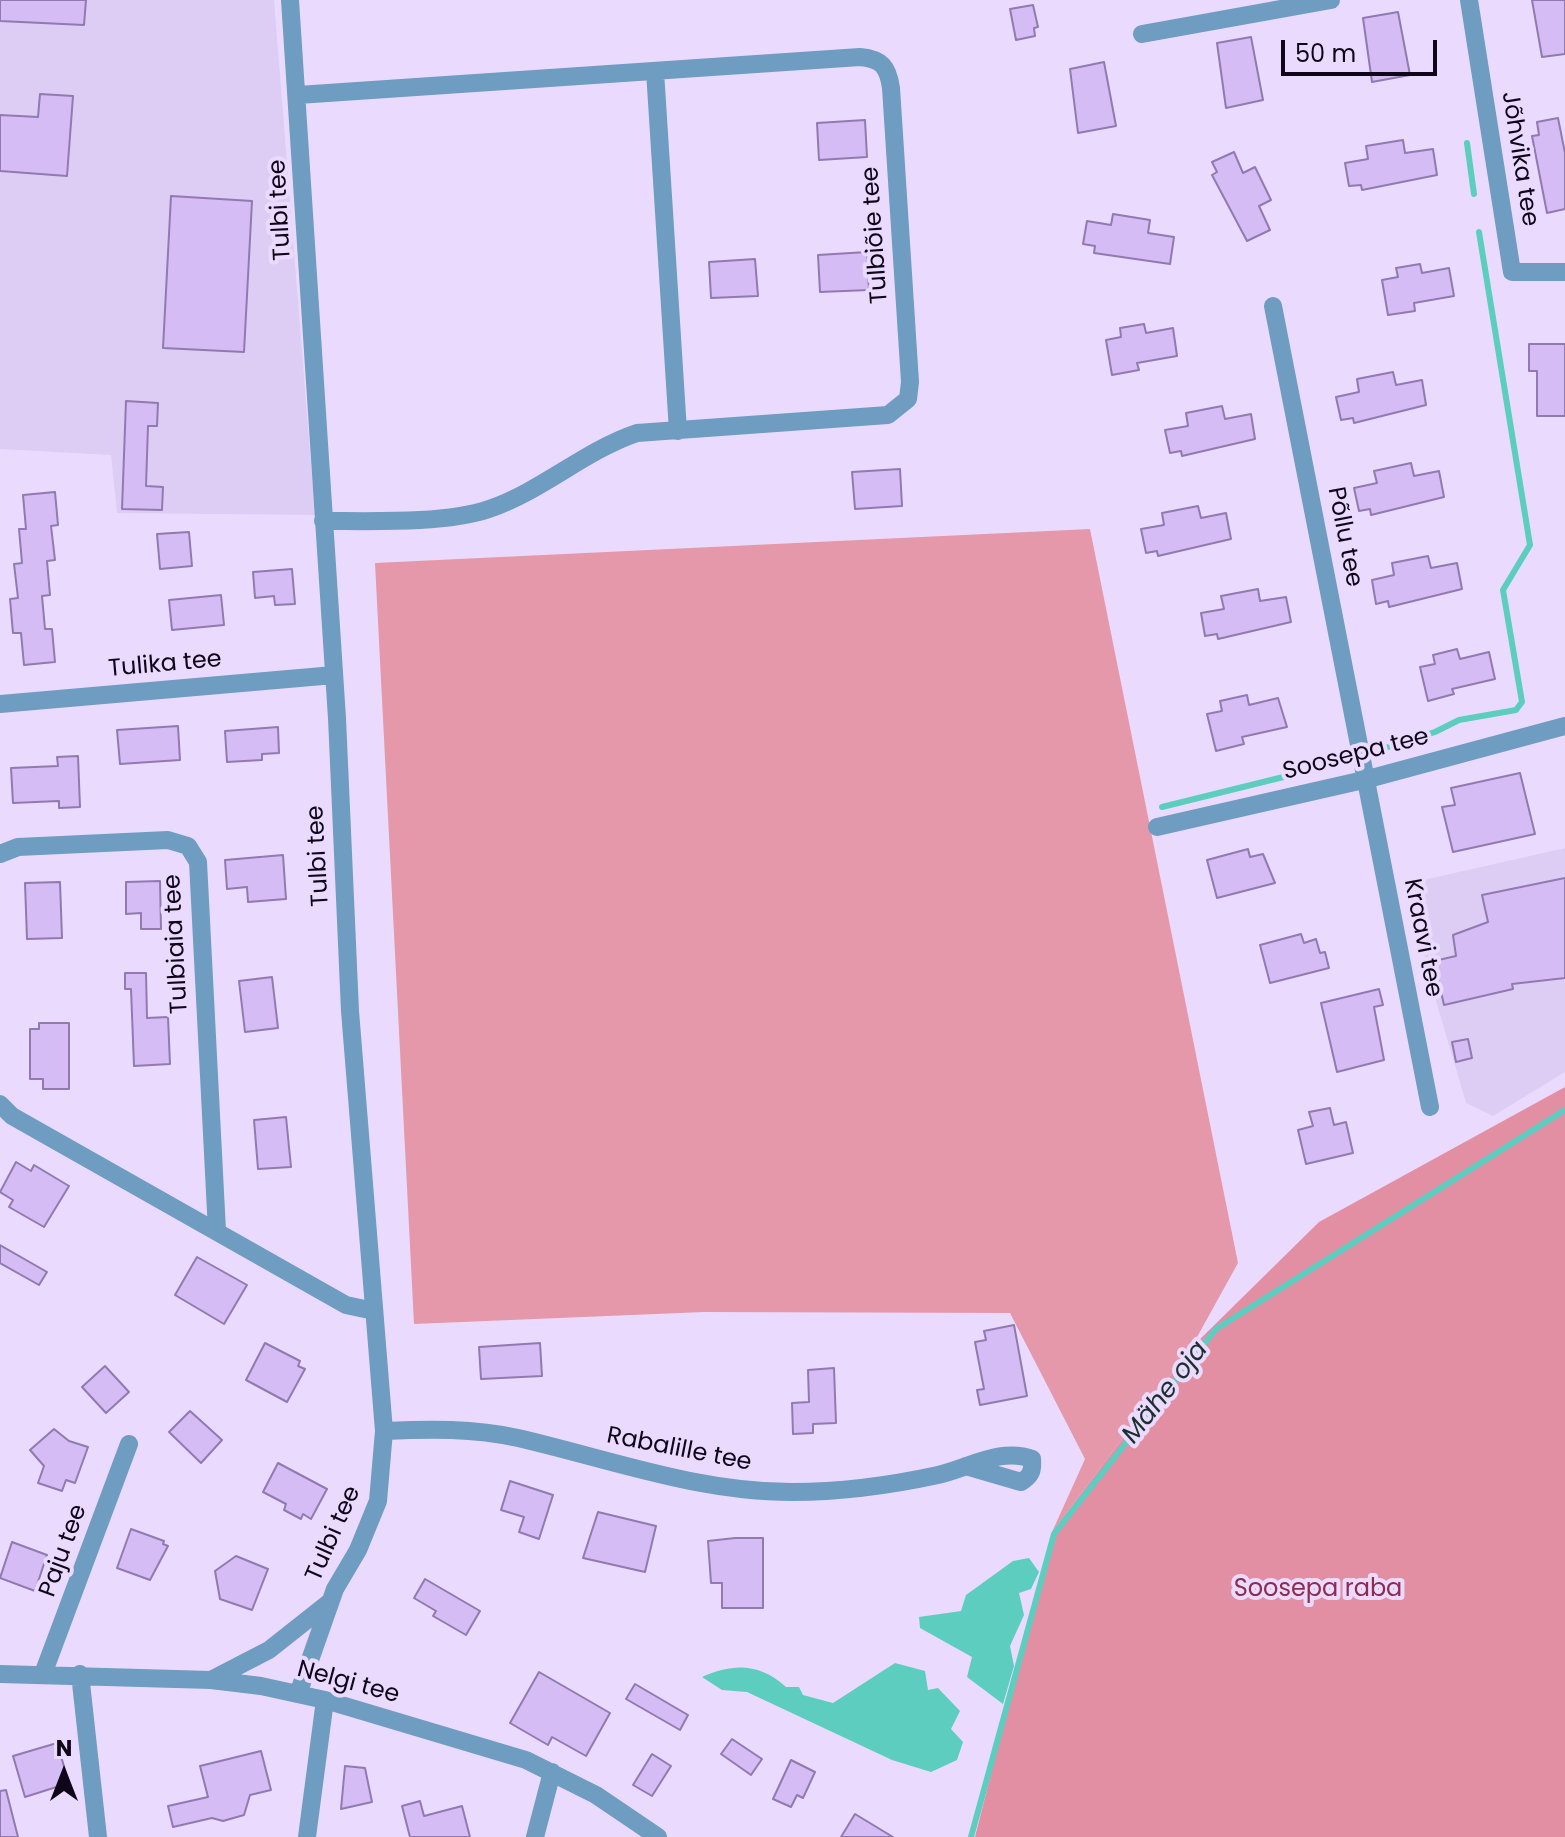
<!DOCTYPE html>
<meta charset="utf-8">
<style>
body{margin:0}
#map{position:relative;width:1565px;height:1837px;overflow:hidden;background:#eadbfe;font-family:Poppins,sans-serif}
canvas{display:block}
.north{position:absolute;left:24px;top:1733px;width:80px;height:80px;-webkit-text-stroke:6px #eadbfe;paint-order:stroke;rotate:0deg;font-size:22px;font-weight:700;line-height:32px;text-align:center;color:#0f0619}
.north::after{content:'';display:block;margin:auto;width:28px;height:36px;background:#0f0619;clip-path:polygon(50% 0,100% 100%,50% 72%,0 100%)}
.scale{position:absolute;left:1281px;top:40px;width:156px;height:36px;box-sizing:border-box;border:4px solid #0f0619;border-top:0;padding-left:10px;font-size:24px;line-height:28px;white-space:nowrap;color:#0f0619;-webkit-text-stroke:6px #eadbfe;paint-order:stroke}
</style>
<div id="map">
<canvas width="1565" height="1837"></canvas>
<div class="north">N</div>
<div class="scale">50 m</div>
</div>
<script>
const context = document.querySelector('canvas').getContext('2d');
context.lineJoin = 'round';
function fillPath(path, color) {
  context.fillStyle = color;
  context.fill(path, 'evenodd');
}
function stroke(path, color, width, dash) {
  context.strokeStyle = color;
  context.lineWidth = width;
  context.lineCap = dash ? 'butt' : 'round';
  context.setLineDash(dash || []);
  context.stroke(path);
}
function label(font, color, halo, rows, align = 'center') {
  context.font = font + ' Poppins,sans-serif';
  context.lineWidth = 8;
  context.setLineDash([]);
  context.textBaseline = 'middle';
  context.strokeStyle = halo;
  context.fillStyle = color;
  for (const [text, x, y, turn = 0] of rows) {
    context.save();
    context.translate(x, y);
    context.rotate((+turn || 0) * Math.PI / 180);
    context.textAlign = isNaN(turn) ? turn : align;
    if (halo) context.strokeText(text, 0, 0);
    context.fillText(text, 0, 0);
    context.restore();
  }
}
const built = new Path2D(`
 M0 0H274L315 515 117 513 111 455 0 449Z
 M1565 848V1072L1493 1116 1466 1103 1431 984 1410 883Z`);
const green = new Path2D(`
 M1090 529 1238 1263 1191 1348 1052 1532 1085 1459 1010 1313 704 1312 414 1324 375 563Z`);
const forest = new Path2D(`
 M1565 1087V1837H975L1052 1532 1191 1348 1319 1222Z`);
const water = new Path2D(`
 M1029 1558 1039 1572 1031 1589 1019 1593 1024 1615 1010 1646 1014 1666 1003 1704 967 1677 972 1657 920 1628 919 1617 961 1611 966 1595 1013 1561Z
 M895 1663 925 1671 928 1690 938 1688 960 1711 951 1729 963 1742 957 1760 931 1772 892 1760 747 1692 722 1690 702 1677C733 1663 760 1663 786 1687H799L803 1695 833 1703Z`);
const stream = new Path2D(`
 M1467 143 1474 194
 M1382 749 1435 732 1459 720 1516 710 1522 702 1503 590 1530 545 1479 232
 M1162 807 1344 762
 M971 1837 1054 1534 1216 1329 1565 1110`);
const building = new Path2D(`
 M0 0H86L84 25 0 21Z
 M1532 0H1565V54L1542 57Z
 M1033 5 1038 27 1034 28 1035 36 1016 40 1010 9Z
 M1398 12 1410 75 1372 82 1363 18Z
 M1251 37 1263 100 1226 108 1217 43Z
 M1104 62 1116 126 1078 133 1070 69Z
 M40 94 73 96 67 176 0 171V115L38 117Z
 M1558 118 1565 153V209L1547 213 1532 136 1539 135 1537 122Z
 M865 120 867 157 819 160 817 123Z
 M1403 140 1405 153 1433 149 1437 175 1362 190 1361 185 1349 186 1345 163 1368 159 1366 146Z
 M1234 152 1243 173 1255 167 1271 200 1259 206 1270 230 1247 241 1212 175 1217 172 1212 162Z
 M171 196 252 201 244 352 163 348Z
 M1113 214 1150 220 1148 233 1174 237 1170 264 1094 253 1095 246 1083 244 1087 221 1111 225Z
 M867 252 869 290 820 292 818 255Z
 M755 259 758 296 711 298 709 262Z
 M1420 264 1422 273 1449 268 1454 296 1414 303 1415 311 1388 315 1382 280 1398 277 1396 268Z
 M1144 324 1146 333 1173 328 1177 356 1137 363 1139 370 1112 375 1106 340 1121 337 1120 328Z
 M1529 344H1565V416H1537V371H1529Z
 M1393 372 1396 385 1422 380 1426 405 1354 423 1353 418 1341 420 1336 397 1359 392 1357 379Z
 M126 401 158 403 157 426H148L146 486 163 487 162 510 122 509Z
 M1222 406 1225 419 1251 414 1255 439 1182 456 1181 451 1170 453 1165 430 1188 426 1186 413Z
 M1411 463 1414 476 1439 471 1444 497 1371 515 1370 509 1359 511 1354 488 1377 483 1374 471Z
 M900 469 902 506 855 509 852 472Z
 M55 492 58 525 51 526 55 560 47 561 50 595 42 596 45 629H52L55 662 24 665 21 633H13L10 599 18 598 14 564 22 563 19 529H26L23 495Z
 M1198 506 1201 518 1226 513 1231 539 1158 556 1157 551 1146 553 1141 529 1164 525 1162 513Z
 M189 532 192 566 160 569 157 534Z
 M1428 556 1431 568 1457 563 1462 589 1389 607 1388 601 1376 604 1372 580 1394 575 1392 563Z
 M292 569 295 604 275 605 274 596 255 598 253 572Z
 M1258 589 1260 601 1286 597 1291 622 1218 639 1217 634 1205 636 1201 613 1224 609 1221 596Z
 M221 595 224 625 172 630 169 600Z
 M1457 649 1460 659 1489 652 1495 679 1452 689 1454 694 1428 701 1420 667 1435 664 1433 655Z
 M1247 695 1249 705 1278 698 1287 727 1242 737 1244 744 1216 751 1207 714 1222 711 1220 701Z
 M178 726 180 760 120 764 117 730Z
 M278 727 279 753 262 754V760L227 762 225 731Z
 M78 756 80 807 59 808V801L13 803 11 768 58 766 57 757Z
 M1520 773 1535 834 1453 852 1442 807 1455 805 1451 788Z
 M1248 849 1250 857 1263 854 1275 883 1217 898 1207 860Z
 M283 855 286 899 248 902 247 887 227 889 225 860Z
 M1565 878V978L1512 984 1513 989 1444 1005 1434 961 1456 956 1453 935 1488 922 1482 895Z
 M160 881 161 929H141V913L126 914V882Z
 M60 882 62 938 27 939 25 883Z
 M1301 934 1304 943 1316 939 1320 953 1325 952 1329 968 1270 983 1260 945Z
 M125 973H146L147 1018 168 1017 170 1064 134 1066 131 989H125Z
 M272 977 278 1028 245 1032 239 981Z
 M1379 989 1383 1005 1374 1007 1384 1060 1337 1072 1321 1003Z
 M39 1023H69V1089H43V1079H30V1029H39Z
 M1468 1039 1472 1058 1456 1062 1452 1042Z
 M1330 1108 1334 1125 1346 1122 1353 1153 1306 1164 1298 1130 1313 1126 1309 1112Z
 M286 1117 291 1167 258 1169 254 1120Z
 M16 1162 31 1171 34 1165 69 1186 44 1227 9 1207 13 1200 0 1192Z
 M0 1245 47 1272 39 1285 0 1263Z
 M197 1257 247 1285 224 1324 175 1295Z
 M1014 1325 1027 1396 980 1405 977 1390 984 1389 975 1342 986 1340 984 1331Z
 M265 1343 300 1361 298 1366 305 1369 287 1402 246 1380Z
 M540 1343 542 1376 481 1379 479 1347Z
 M105 1366 129 1392 106 1413 82 1387Z
 M834 1368 836 1423 813 1424V1433L793 1434 792 1403 809 1402 808 1370Z
 M190 1411 222 1440 201 1463 169 1432Z
 M54 1429 69 1441 88 1447 75 1483 66 1480 62 1491 38 1483 44 1466 30 1450Z
 M278 1463 327 1489 311 1519 303 1514 301 1519 284 1510 286 1504 263 1492Z
 M510 1481 553 1495 539 1539 519 1532 524 1517 501 1510Z
 M598 1512 656 1526 645 1572 583 1558Z
 M131 1529 164 1541 163 1544 168 1546 150 1580 117 1568Z
 M735 1538H763V1608H722V1583H711L708 1541Z
 M12 1542 47 1555 35 1591 0 1578Z
 M236 1556 268 1569 252 1610 220 1599 215 1571Z
 M425 1579 480 1611 466 1635 433 1616 436 1611 414 1598Z
 M539 1672 610 1713 586 1756 552 1737 548 1745 510 1723Z
 M635 1684 688 1715 680 1730 626 1699Z
 M732 1739 762 1759 751 1775 721 1754Z
 M57 1743 69 1783 25 1797 13 1756Z
 M261 1751 271 1790 250 1795 244 1815 223 1821 212 1818 173 1827 168 1806 208 1797 200 1766Z
 M652 1754 671 1766 652 1796 633 1785Z
 M791 1760 815 1772 803 1798 797 1795 791 1807 773 1799Z
 M345 1766 365 1768 372 1802 341 1809Z
 M6 1790 18 1837H0V1791Z
 M420 1801 424 1816 462 1806 470 1837H410L402 1806Z
 M855 1814 893 1837H841Z`);
const minor = new Path2D(`
 M290 0 337 718 350 1011 384 1431 378 1501 358 1550 335 1589 298 1694
 M1469 0 1512 272H1565
 M1142 34 1331 0
 M655 71 678 431
 M298 95 860 57C882 59 888 67 891 88L910 382 908 399 888 415 637 433C584 451 542 491 489 509 446 524 370 521 323 521
 M1273 306 1430 1107
 M0 704 334 675
 M1157 827 1368 779 1565 726
 M0 854 18 847 168 840 188 846 198 862 217 1231
 M0 1104 12 1116 346 1305 374 1311
 M384 1431C429 1429 473 1428 518 1438 609 1459 697 1492 792 1492 839 1492 892 1485 938 1475 968 1468 1001 1447 1032 1459 1033 1471 1031 1476 1021 1482L966 1466
 M0 1674 211 1680 261 1686 325 1700 526 1760 596 1795 658 1837
 M43 1674 129 1444
 M80 1674 98 1837
 M211 1680 269 1650 331 1601
 M307 1837 325 1700
 M535 1837 552 1772`);
const streetNames = [
 ["Jõhvika tee",1519,159,81],
 ["Tulbi tee",281,210,-93],
 ["Tulbiõie tee",876,235,-94],
 ["Põllu tee",1344,537,79],
 ["Tulika tee",165,665,-5],
 ["Soosepa tee",1356,755,-14],
 ["Tulbi tee",319,856,-93],
 ["Kraavi tee",1422,938,79],
 ["Tulbiaia tee",177,944,-93],
 ["Rabalille tee",679,1450,11],
 ["Tulbi tee",334,1534,-66],
 ["Paju tee",64,1551,-70],
 ["Nelgi tee",348,1683,15]
];
const parkNames = [
 ["Soosepa raba",1318,1590]
];
const waterNames = [
 ["Mähe oja",1166,1393,-52]
];
fillPath(built, '#ddcdf4');
fillPath(green, '#e598aa');
fillPath(forest, '#e38fa3');
fillPath(water, '#5dcdbf');
stroke(stream, '#5dcdbf', 6);
fillPath(building, '#d5bcf5');
stroke(building, '#917aaf', 2);
stroke(minor, '#6f9cc1', 18);
label('24px', '#0f0619', '#eadbfe', streetNames);
label('24px', '#8e2c4c', '#eadbfe', parkNames);
label('italic 26px', '#1b2f2c', '#eadbfe', waterNames);
</script>
